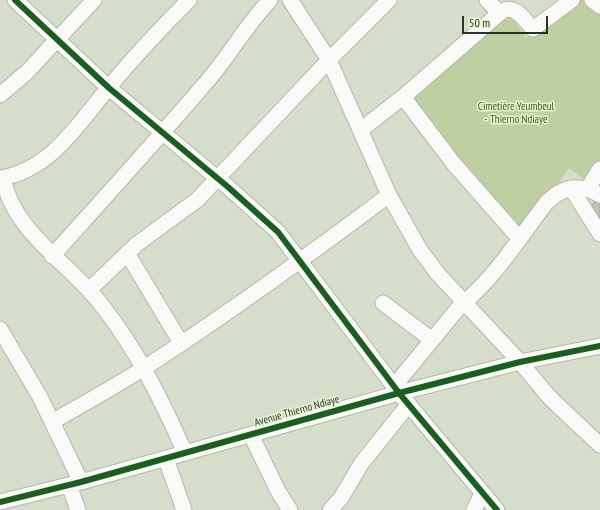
<!DOCTYPE html>
<meta charset="utf-8">
<style>
body{margin:0}
#map{position:relative;width:600px;height:510px;overflow:hidden;background:#d6ddcb;font-family:"PT Sans Narrow",sans-serif}
canvas{display:block}
.scale{position:absolute;left:462px;top:16px;width:86px;height:18px;box-sizing:border-box;border:2px solid #2c3124;border-top:0;padding-left:5px;font-size:12px;line-height:14px;white-space:nowrap;color:#2c3124;-webkit-text-stroke:3px #e5f3d0;paint-order:stroke}
</style>
<div id="map">
<canvas width="600" height="510"></canvas>
<div class="scale">50 m</div>
</div>
<script>
const context = document.querySelector('canvas').getContext('2d');
context.lineJoin = 'round';
function fillPath(path, color) {
  context.fillStyle = color;
  context.fill(path, 'evenodd');
}
function stroke(path, color, width, dash) {
  context.strokeStyle = color;
  context.lineWidth = width;
  context.lineCap = dash ? 'butt' : 'round';
  context.setLineDash(dash || []);
  context.stroke(path);
}
function label(font, color, halo, rows, align = 'center') {
  context.font = font + ' "PT Sans Narrow",sans-serif';
  context.lineWidth = 3;
  context.setLineDash([]);
  context.textBaseline = 'middle';
  context.strokeStyle = halo;
  context.fillStyle = color;
  for (const [text, x, y, turn = 0] of rows) {
    context.save();
    context.translate(x, y);
    context.rotate((+turn || 0) * Math.PI / 180);
    context.textAlign = isNaN(turn) ? turn : align;
    if (halo) context.strokeText(text, 0, 0);
    context.fillText(text, 0, 0);
    context.restore();
  }
}
const green = new Path2D(`
 M580 0H587L600 11V164L589 183 569 168 518 239 407 98 509 12 526 38Z`);
const building = new Path2D(`
 M600 199V221L589 210 596 200Z`);
const minor = new Path2D(`
 M15 0 109 88 228 187 278 232 399 393 497 510
 M290 0 329 60 389 195 420 250 438 274 520 362 550 398 600 445
 M487 0 499 13
 M592 0 600 6
 M0 95 27 72 94 0
 M403 97 454 164 519 238
 M362 129 403 97 502 11C515 4 524 19 533 29L572 0
 M0 178C50 171 79 123 109 87 134 57 161 28 189 0
 M3 178C14 233 67 261 100 303 136 348 162 400 185 453
 M571 188 600 234
 M588 188 600 169
 M127 253 181 343
 M52 256C105 197 158 139 209 79 231 53 247 24 270 0
 M89 290 137 244 197 200 329 60 389 0
 M383 303 432 340
 M0 329 40 397 81 482
 M395 385 460 306C495 278 519 238 547 202 564 186 580 183 600 195
 M52 422C83 404 114 387 144 368 228 314 309 255 389 195
 M251 435 278 491 290 510
 M166 459 184 510
 M69 485 78 510
 M0 502 81 482 399 393 520 362 600 346
 M330 510 341 498 361 464 409 404
 M474 510 482 493`);
const cycleway = new Path2D(`
 M15 0 109 88 228 187 278 232 399 393 497 510
 M0 502 81 482 399 393 520 362 600 346`);
const parkNames = [
 ["Cimetière Yeumbeul",516,107],
 ["- Thierno Ndiaye",516,120]
];
const streetNames = [
 ["Avenue Thierno Ndiaye",297,411,-16]
];
fillPath(green, '#becfa2');
fillPath(building, '#c0c5b7');
stroke(building, '#9fa496', 1);
stroke(minor, '#b3b9ab', 17);
stroke(minor, '#f9faf7', 15);
stroke(cycleway, '#1b5e20', 6);
label('11px', '#465a17', '#e5f3d0', parkNames);
label('11px', '#2c3124', '#e5f3d0', streetNames);
</script>
